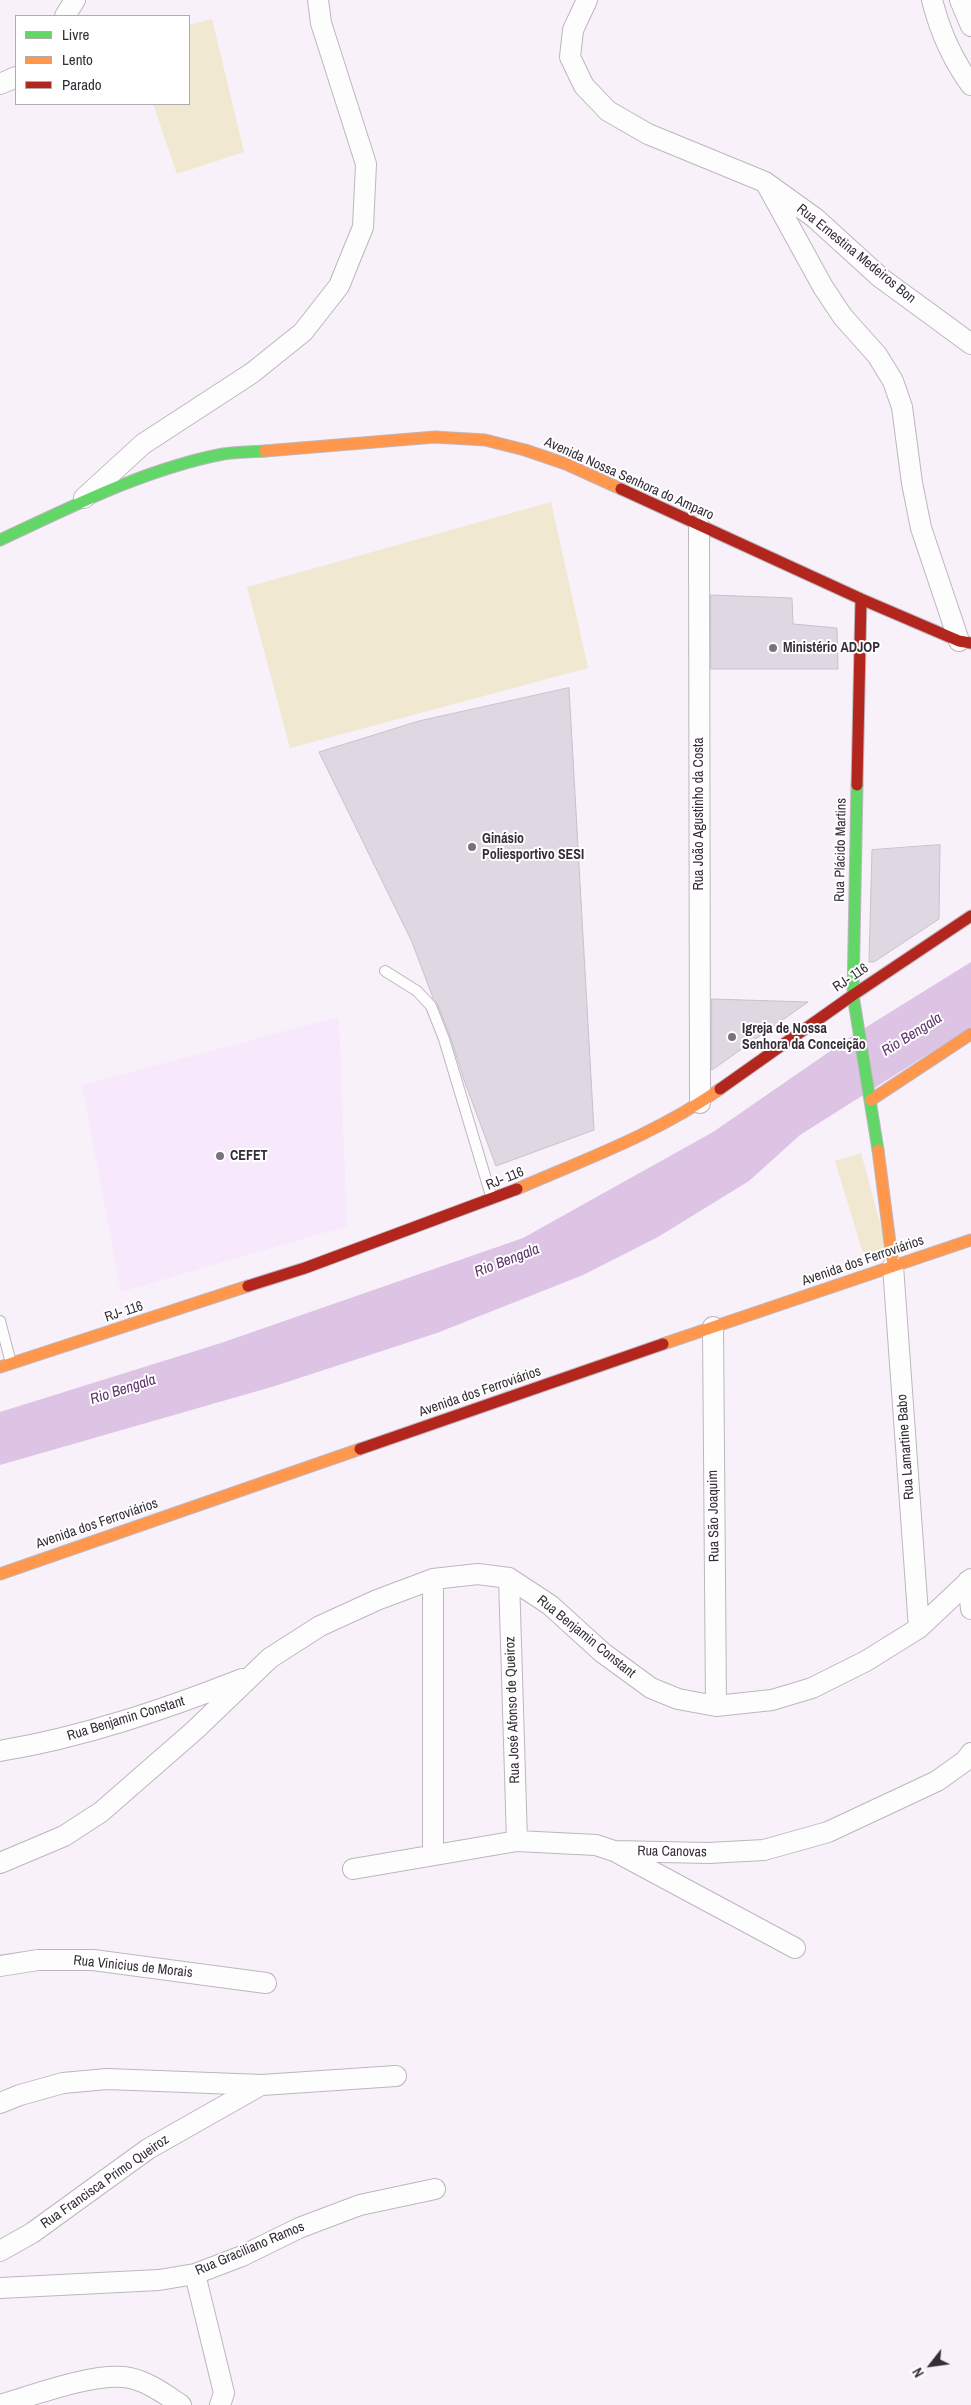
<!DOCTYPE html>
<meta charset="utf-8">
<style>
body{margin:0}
#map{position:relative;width:971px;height:2405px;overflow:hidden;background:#f8f1fa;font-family:"Archivo Narrow",sans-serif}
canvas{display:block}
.legend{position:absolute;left:15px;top:15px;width:175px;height:90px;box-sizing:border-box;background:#fff;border:1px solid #aeabaf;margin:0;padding:6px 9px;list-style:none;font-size:15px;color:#352d37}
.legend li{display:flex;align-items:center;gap:10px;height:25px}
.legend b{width:25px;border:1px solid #aeabaf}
.north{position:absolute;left:906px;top:2340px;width:50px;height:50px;-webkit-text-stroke:4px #fff;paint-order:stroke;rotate:240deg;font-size:14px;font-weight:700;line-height:20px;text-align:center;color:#352d37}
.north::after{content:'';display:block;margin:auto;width:18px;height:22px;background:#352d37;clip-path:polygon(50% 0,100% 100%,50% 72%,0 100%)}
</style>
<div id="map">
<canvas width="971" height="2405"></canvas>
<ul class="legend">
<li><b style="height:6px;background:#63d668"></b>Livre</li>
<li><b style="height:6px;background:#ff974d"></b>Lento</li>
<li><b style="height:6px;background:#b3261e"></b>Parado</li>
</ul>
<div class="north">N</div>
</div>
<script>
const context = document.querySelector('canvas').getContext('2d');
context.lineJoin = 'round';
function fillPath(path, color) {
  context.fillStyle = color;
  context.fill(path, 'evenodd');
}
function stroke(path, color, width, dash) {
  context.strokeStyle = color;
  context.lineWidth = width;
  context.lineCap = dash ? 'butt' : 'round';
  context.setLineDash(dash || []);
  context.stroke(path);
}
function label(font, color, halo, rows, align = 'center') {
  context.font = font + ' "Archivo Narrow",sans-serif';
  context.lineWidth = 4;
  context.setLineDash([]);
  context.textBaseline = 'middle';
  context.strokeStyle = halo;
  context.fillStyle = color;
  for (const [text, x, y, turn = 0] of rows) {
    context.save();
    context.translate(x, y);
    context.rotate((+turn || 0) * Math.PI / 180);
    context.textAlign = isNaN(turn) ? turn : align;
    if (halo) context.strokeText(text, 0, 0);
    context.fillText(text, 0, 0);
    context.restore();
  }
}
const built = new Path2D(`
 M339 1017 347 1226 121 1292 82 1085Z`);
const green = new Path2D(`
 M212 19 244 152 177 174 153 104H189V25Z
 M551 502 588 668 290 748 247 587Z
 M861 1153 887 1248 865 1260 835 1161Z`);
const water = new Path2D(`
 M971 962V1027L800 1135 749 1181 658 1237 583 1275 437 1333 275 1386 0 1465V1412L221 1343 523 1238 713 1132 852 1036Z`);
const building = new Path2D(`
 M711 595 792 598 793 624 837 628 838 669H711Z
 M569 688 594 1130 496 1166 464 1080 450 1036 437 1003 433 998 412 942 319 752 419 721Z
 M940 845 939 919 874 962H869L872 850Z
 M712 999 808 1002 712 1070Z`);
const lane = new Path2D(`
 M385 971 417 991 431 1006 444 1039 492 1199
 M0 1321 11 1363`);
const street = new Path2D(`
 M587 0 573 30 570 57 584 86 608 111 648 134 765 182 815 218 881 278 971 344
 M932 0C940 32 952 59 971 85
 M960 0 971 26
 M65 16 75 0
 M0 84 16 77
 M768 187 823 287 843 317 877 355 893 381 902 407 912 483 921 528 959 641
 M84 498 143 444 252 373 303 332 339 286 363 227 366 164 321 23 318 0
 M699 526 700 1103
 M893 1266 919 1628
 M713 1327 716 1706
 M509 1578 517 1841
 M433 1579V1854
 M968 1581 971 1609
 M0 1751C83 1737 163 1710 242 1679
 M618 1853 795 1948
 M0 1863 64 1836 101 1812 195 1730 270 1658 320 1626 377 1600 433 1579 478 1574 509 1578 550 1605 603 1653 651 1688 678 1699 716 1706 772 1700 812 1688 866 1661 919 1628 971 1579
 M353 1869 517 1841 596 1845 614 1851 709 1853 764 1850 828 1832 937 1781 965 1761 971 1753
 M0 1966 38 1960H93L266 1983
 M0 2103 20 2095 63 2083 107 2079 262 2085 396 2076
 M0 2251 32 2233 148 2149 261 2085
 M195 2274 224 2393 220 2405
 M0 2288 159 2280 195 2274 242 2256 299 2228 360 2205 435 2189
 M0 2405C34 2395 97 2371 130 2378 149 2382 166 2395 181 2405`);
const fast = new Path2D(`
 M0 540C71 507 145 469 223 454 236 452 251 452 265 451
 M857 785 853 995 878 1150`);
const slow = new Path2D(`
 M265 451 435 437 485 440 525 450 566 464 621 489
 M871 1100 971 1034
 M878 1150 893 1266
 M517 1189C586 1159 658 1133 720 1089
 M663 1344 971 1240
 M0 1367 248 1286
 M0 1574 360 1449`);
const jam = new Path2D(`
 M621 489 861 599 959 641 971 643
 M857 785 861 599
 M720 1089 853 995 971 916
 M248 1286 305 1268 517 1189
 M360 1449 663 1344`);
const markers = [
 [773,648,5,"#79727b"],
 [472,847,5,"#79727b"],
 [732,1037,5,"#79727b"],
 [220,1156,5,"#79727b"]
];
const streetNames = [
 ["Rua Ernestina Medeiros Bon",856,254,39],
 ["Avenida Nossa Senhora do Amparo",629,479,24],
 ["Rua João Agustinho da Costa",699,814,-90],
 ["Rua Plácido Martins",841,850,-89],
 ["RJ- 116",851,978,-34],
 ["RJ- 116",505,1179,-22],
 ["Avenida dos Ferroviários",863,1261,-19],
 ["RJ- 116",124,1312,-18],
 ["Avenida dos Ferroviários",480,1392,-19],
 ["Rua Lamartine Babo",906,1447,-94],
 ["Rua São Joaquim",714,1516,-91],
 ["Avenida dos Ferroviários",97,1524,-19],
 ["Rua Benjamin Constant",586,1637,39],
 ["Rua José Afonso de Queiroz",513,1710,-92],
 ["Rua Benjamin Constant",126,1719,-17],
 ["Rua Canovas",672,1852,1],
 ["Rua Vinicius de Morais",133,1967,6],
 ["Rua Francisca Primo Queiroz",105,2182,-35],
 ["Rua Graciliano Ramos",250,2249,-23]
];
const poiNames = [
 ["Ministério ADJOP",783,648],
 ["Ginásio",482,839],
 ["Poliesportivo SESI",482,855],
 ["Igreja de Nossa",742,1029],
 ["Senhora da Conceição",742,1045],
 ["CEFET",230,1156]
];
const waterNames = [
 ["Rio Bengala",912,1035,-32],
 ["Rio Bengala",507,1261,-21],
 ["Rio Bengala",123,1390,-18]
];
fillPath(built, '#f7e8fc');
fillPath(green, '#f0e8d0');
fillPath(water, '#ddc3e4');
fillPath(building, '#dfd8e2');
stroke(building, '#c8c1cb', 1);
stroke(lane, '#bdb6bf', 12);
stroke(street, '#bdb6bf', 22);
stroke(fast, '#bdb6bf', 13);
stroke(slow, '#bdb6bf', 13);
stroke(jam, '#bdb6bf', 13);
stroke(lane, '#fefdfe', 10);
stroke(street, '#fefdfe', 20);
stroke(fast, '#63d668', 11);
stroke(slow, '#ff974d', 11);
stroke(jam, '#b3261e', 11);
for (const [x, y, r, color] of markers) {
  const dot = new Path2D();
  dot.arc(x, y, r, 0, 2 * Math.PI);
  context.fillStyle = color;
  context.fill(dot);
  stroke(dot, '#fff', 2);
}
label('14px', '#352d37', '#fff', streetNames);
label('bold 14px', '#352d37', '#fff', poiNames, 'left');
label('italic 15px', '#5e336a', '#fff', waterNames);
</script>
